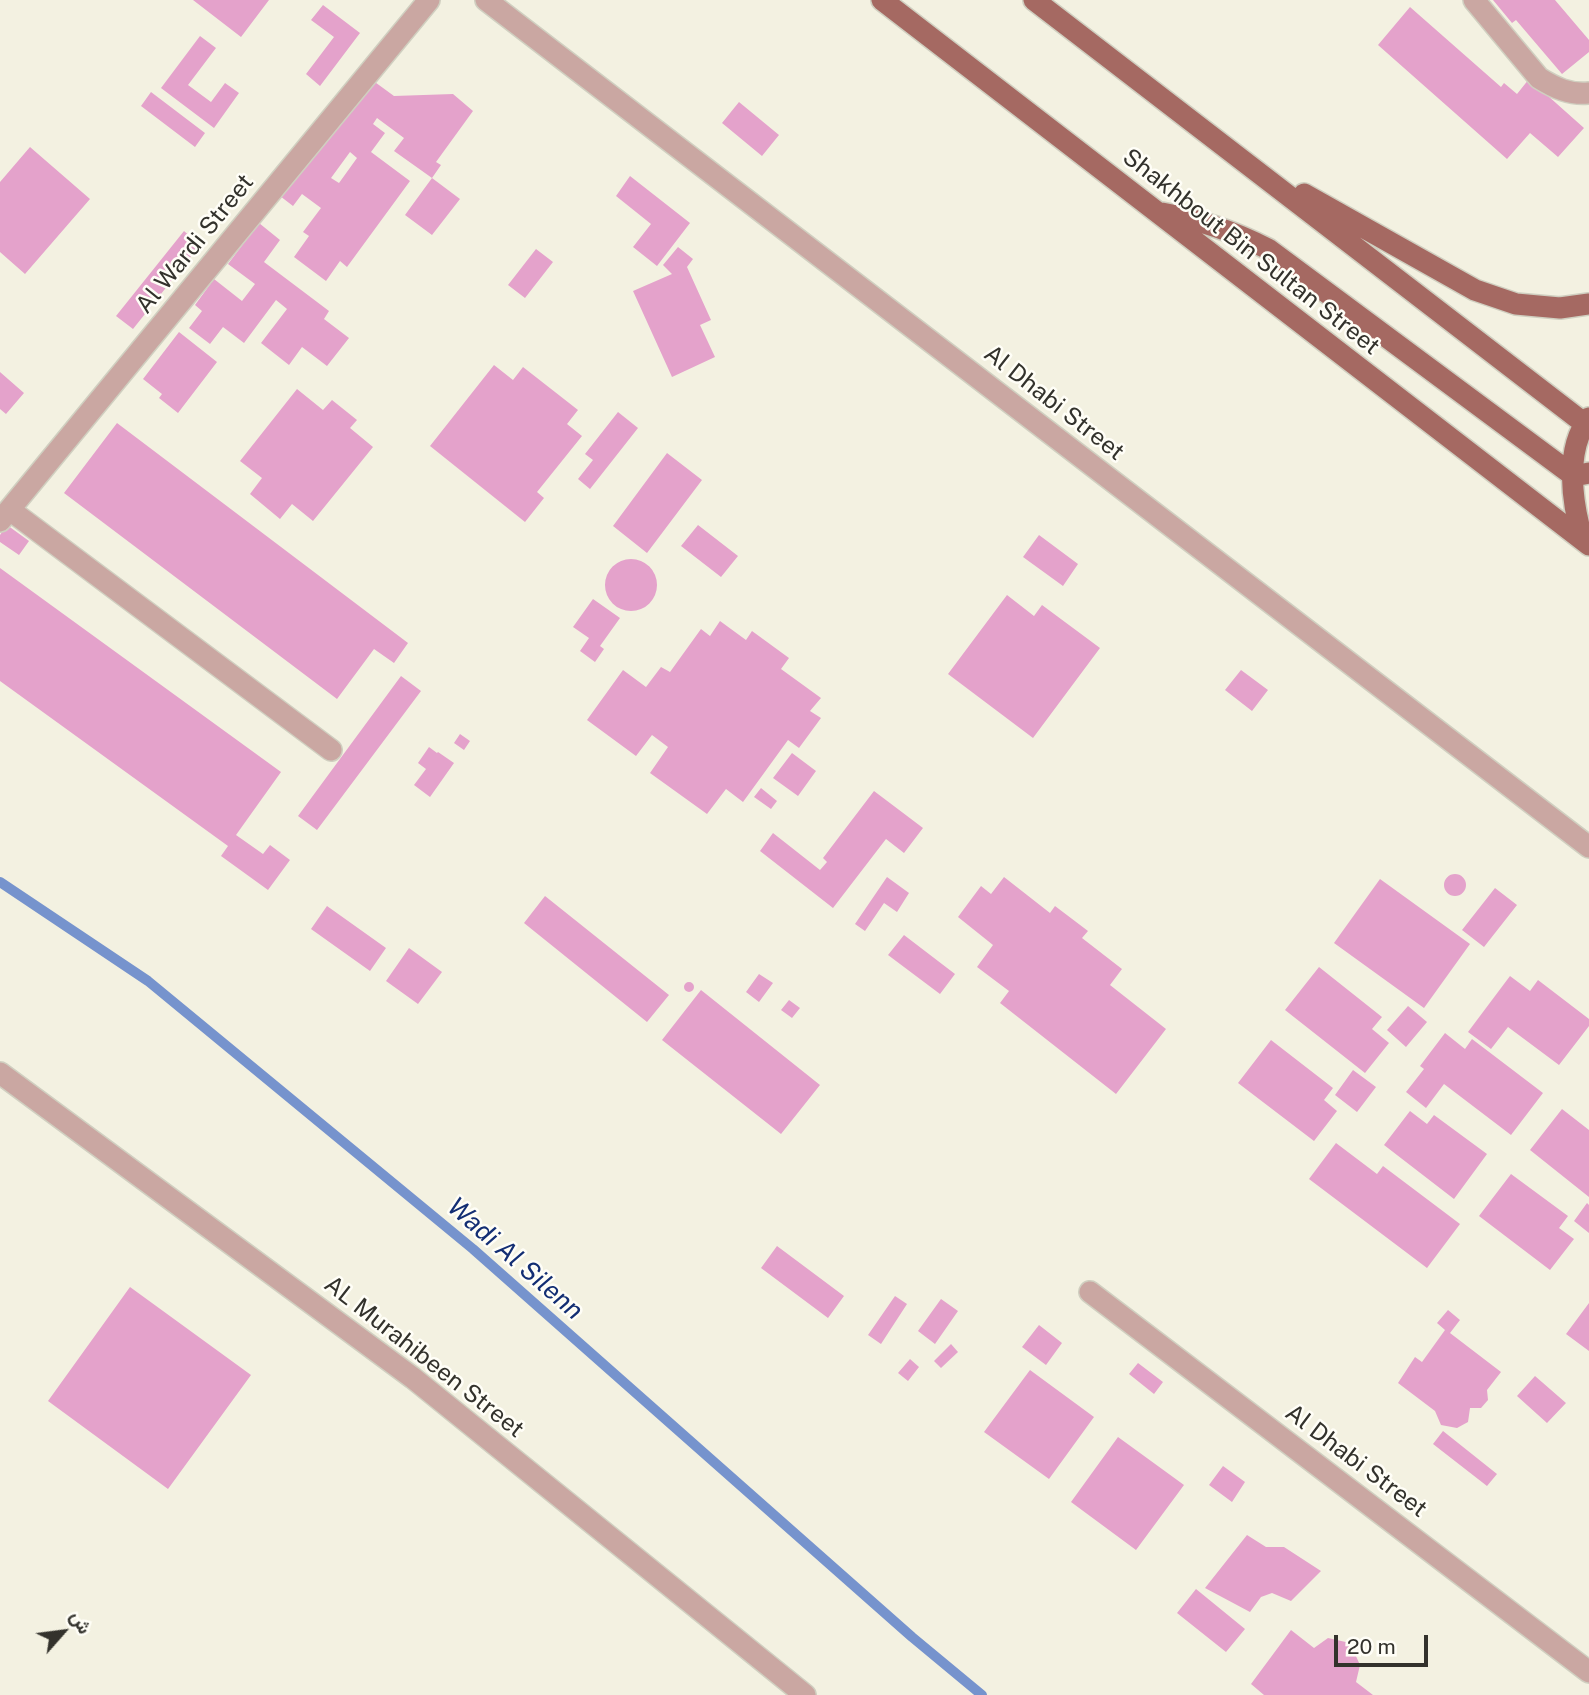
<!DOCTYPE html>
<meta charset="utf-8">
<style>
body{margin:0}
#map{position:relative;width:1589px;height:1695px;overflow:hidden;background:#f3f1e1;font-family:"Public Sans",Vazirmatn,sans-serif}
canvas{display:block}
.north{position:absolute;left:28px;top:1597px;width:70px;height:70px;-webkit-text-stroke:5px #fffef7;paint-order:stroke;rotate:62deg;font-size:19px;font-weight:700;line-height:28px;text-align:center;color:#33322c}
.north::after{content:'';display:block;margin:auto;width:24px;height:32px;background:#33322c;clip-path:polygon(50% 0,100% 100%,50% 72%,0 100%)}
.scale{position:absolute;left:1334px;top:1635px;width:94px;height:32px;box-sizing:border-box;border:4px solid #33322c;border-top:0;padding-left:9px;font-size:21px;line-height:24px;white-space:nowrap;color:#33322c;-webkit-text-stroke:5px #fffef7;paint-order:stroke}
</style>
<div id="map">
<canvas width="1589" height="1695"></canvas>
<div class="north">ش</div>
<div class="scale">20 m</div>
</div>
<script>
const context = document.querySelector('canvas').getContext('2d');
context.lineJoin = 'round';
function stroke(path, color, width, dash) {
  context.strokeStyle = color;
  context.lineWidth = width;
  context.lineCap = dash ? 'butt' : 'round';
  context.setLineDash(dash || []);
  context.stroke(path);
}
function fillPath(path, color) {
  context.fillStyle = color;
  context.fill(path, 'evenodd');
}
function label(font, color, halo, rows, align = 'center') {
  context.font = font + ' "Public Sans",sans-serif';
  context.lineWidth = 5;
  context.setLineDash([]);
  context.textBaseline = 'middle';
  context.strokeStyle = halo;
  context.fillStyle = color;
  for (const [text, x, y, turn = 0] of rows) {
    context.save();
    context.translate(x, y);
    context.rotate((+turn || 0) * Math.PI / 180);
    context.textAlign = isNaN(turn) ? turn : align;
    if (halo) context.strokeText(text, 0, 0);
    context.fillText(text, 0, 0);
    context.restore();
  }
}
const stream = new Path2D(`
 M0 882 148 981 473 1249 912 1637 982 1695`);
const building = new Path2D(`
 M193 0H269L241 37Z
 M1493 0H1555L1589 40V52L1562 74 1516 20 1512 23Z
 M323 5 360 33 320 86 306 74 334 37 311 20Z
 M1410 7 1501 87 1504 83 1517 94 1529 79 1584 128 1558 157 1530 133 1507 159 1378 45Z
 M200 36 216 48 188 85 211 102 225 83 239 93 214 128 161 88Z
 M368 77 394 96 453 94 473 111 436 162 441 165 432 178 394 151 404 138 377 118 373 124 385 133 371 152 410 181 347 267 340 261 326 281 294 257 309 236 303 232 321 208 302 194 293 206 280 196ZM350 152 357 158 339 183 331 178Z
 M151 92 205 133 195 147 141 106Z
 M739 102 779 135 762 156 722 123Z
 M30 147 90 199 25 274 0 252V182Z
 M630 176 690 223 657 266 633 247 651 224 616 196Z
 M432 178 460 199 432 235 405 215Z
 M259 223 280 240 264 262 329 311 324 319 349 338 327 366 302 347 289 365 261 343 287 309 276 300 244 343 223 327 210 344 189 328 202 311 195 305 214 279 242 301 255 284 228 264Z
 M184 231 200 245 133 329 116 316Z
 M678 247 693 259 687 267 711 320 700 325 715 357 672 377 633 291 672 274 663 265Z
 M536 249 553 262 525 298 508 285Z
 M179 332 217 362 178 413 159 398 162 394 143 379Z
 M494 365 513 380 523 367 578 410 567 424 582 436 537 492 544 498 525 522 430 446Z
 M0 372 24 393 6 414 0 409Z
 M297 389 323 410 332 400 357 420 350 428 373 447 313 521 292 504 280 519 250 494 262 478 240 461Z
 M618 412 638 428 590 489 578 479 593 460 585 454Z
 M117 423 408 643 394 663 374 649 337 699 64 493Z
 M667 453 702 480 647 553 613 526Z
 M7 525 29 541 19 555 0 542V535Z
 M698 525 738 556 721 577 681 546Z
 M1039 535 1078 564 1063 586 1023 557Z
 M605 585a26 26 0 1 1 52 0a26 26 0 1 1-52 0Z
 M0 568 281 772 236 835 263 854 270 845 290 860 268 890 221 856 228 846 0 681Z
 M1007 595 1034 616 1042 605 1100 648 1033 738 948 674Z
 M593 599 620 618 600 646 604 649 595 662 580 651 589 638 573 627Z
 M720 621 746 640 752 631 789 658 781 669 821 698 810 711 821 718 799 748 788 740 743 802 726 789 707 814 650 773 668 747 652 735 636 756 587 720 623 670 646 687 661 667 670 672 701 629 710 636Z
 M1241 670 1268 690 1252 711 1225 690Z
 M401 676 421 691 317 830 298 816Z
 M460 734 470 741 464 750 454 743Z
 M429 747 437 753 438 752 454 763 430 797 414 785 426 769 418 763Z
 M792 753 816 771 798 796 773 778Z
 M761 788 777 801 771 809 754 797Z
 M874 791 923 828 904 853 886 839 833 908 760 851 773 833 820 870 827 862 823 858Z
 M1444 885a11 11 0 1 1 22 0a11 11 0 1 1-22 0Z
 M887 877 909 893 897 912 884 903 865 931 855 924Z
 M1004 877 1050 913 1055 906 1088 931 1082 938 1122 969 1110 985 1166 1029 1116 1094 1000 1003 1009 991 977 967 993 945 958 917 981 886 991 894Z
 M1380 879 1470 944 1424 1008 1334 943Z
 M1495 888 1517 905 1484 947 1462 930Z
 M545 896 669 995 647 1022 524 923Z
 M327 906 386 948 370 971 311 929Z
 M904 935 955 974 940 994 888 955Z
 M409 948 442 972 418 1004 386 981Z
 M1319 967 1382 1017 1372 1029 1389 1043 1365 1073 1285 1010Z
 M759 974 773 983 759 1002 746 992Z
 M1510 976 1530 991 1538 980 1589 1019V1026L1559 1065 1508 1027 1491 1049 1468 1032Z
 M684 987a5 5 0 1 1 10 0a5 5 0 1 1-10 0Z
 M701 990 820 1085 781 1134 662 1040Z
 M789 1000 800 1008 792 1018 781 1010Z
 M1408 1006 1427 1022 1406 1047 1387 1030Z
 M1445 1033 1465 1049 1472 1039 1543 1093 1511 1135 1444 1084 1426 1108 1406 1092 1424 1069 1420 1066Z
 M1271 1040 1333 1088 1324 1100 1337 1111 1314 1141 1238 1083Z
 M1353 1070 1376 1087 1357 1112 1335 1095Z
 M1562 1109 1589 1130V1197L1530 1150Z
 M1410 1111 1427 1124 1434 1115 1487 1154 1454 1199 1384 1145Z
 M1336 1143 1377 1174 1383 1166 1460 1224 1427 1268 1309 1179Z
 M1511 1174 1568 1216 1559 1228 1574 1239 1550 1270 1479 1216Z
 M1587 1203 1589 1205V1233L1574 1221Z
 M777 1246 844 1296 828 1318 761 1268Z
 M130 1287 251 1375 168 1489 48 1401Z
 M895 1296 907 1304 881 1344 868 1335Z
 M941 1299 958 1311 935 1344 918 1331Z
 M1589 1303V1351L1566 1334Z
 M1448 1310 1460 1320 1450 1333 1501 1372 1487 1390 1488 1400 1481 1408H1470L1468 1422 1457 1428 1441 1425 1435 1411 1398 1383 1415 1357 1422 1362 1445 1330 1437 1323Z
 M1039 1325 1062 1343 1046 1365 1022 1347Z
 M951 1344 958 1352 941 1368 934 1361Z
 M910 1359 919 1367 908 1381 898 1373Z
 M1138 1363 1163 1382 1154 1394 1129 1374Z
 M1030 1370 1094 1417 1049 1479 984 1432Z
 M1535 1376 1566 1403 1547 1423 1517 1396Z
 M1443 1431 1497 1474 1487 1486 1433 1444Z
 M1118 1437 1184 1485 1136 1550 1071 1502Z
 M1223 1466 1245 1482 1232 1502 1209 1485Z
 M1247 1535 1266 1547H1284L1321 1571 1291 1601 1272 1593 1261 1597 1250 1612 1205 1588Z
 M1196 1589 1245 1629 1226 1652 1177 1613Z
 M1291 1630 1314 1648 1328 1638 1350 1643 1360 1665 1356 1682 1373 1695H1264L1251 1684Z`);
const minor = new Path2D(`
 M486 0 1589 847
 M1474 0 1539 78C1555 88 1570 95 1589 93
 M10 510 331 750
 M0 521 429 0
 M0 1073 413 1378 805 1695
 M1090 1292 1589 1672`);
const major = new Path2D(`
 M882 0 1589 545
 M1034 0 1589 427
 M1304 194 1475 290 1516 304 1560 308 1589 304
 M1162 213C1201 220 1233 231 1268 249L1574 476 1589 473
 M1583 540C1572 504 1564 450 1589 418`);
const streetNames = [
 ["Al Wardi Street",195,244,-51],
 ["Shakhbout Bin Sultan Street",1251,252,38],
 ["Al Dhabi Street",1054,403,38],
 ["AL Murahibeen Street",424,1357,38],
 ["Al Dhabi Street",1356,1461,37]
];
const waterNames = [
 ["Wadi Al Silenn",515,1259,41]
];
stroke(stream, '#7693cd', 10);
fillPath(building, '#e4a2cb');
stroke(minor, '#d0cfc0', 24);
stroke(major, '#d0cfc0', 24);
stroke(minor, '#caa7a2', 21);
stroke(major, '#a56962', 21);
label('24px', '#33322c', '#fffef7', streetNames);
label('italic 26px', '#132e73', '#fffef7', waterNames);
</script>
